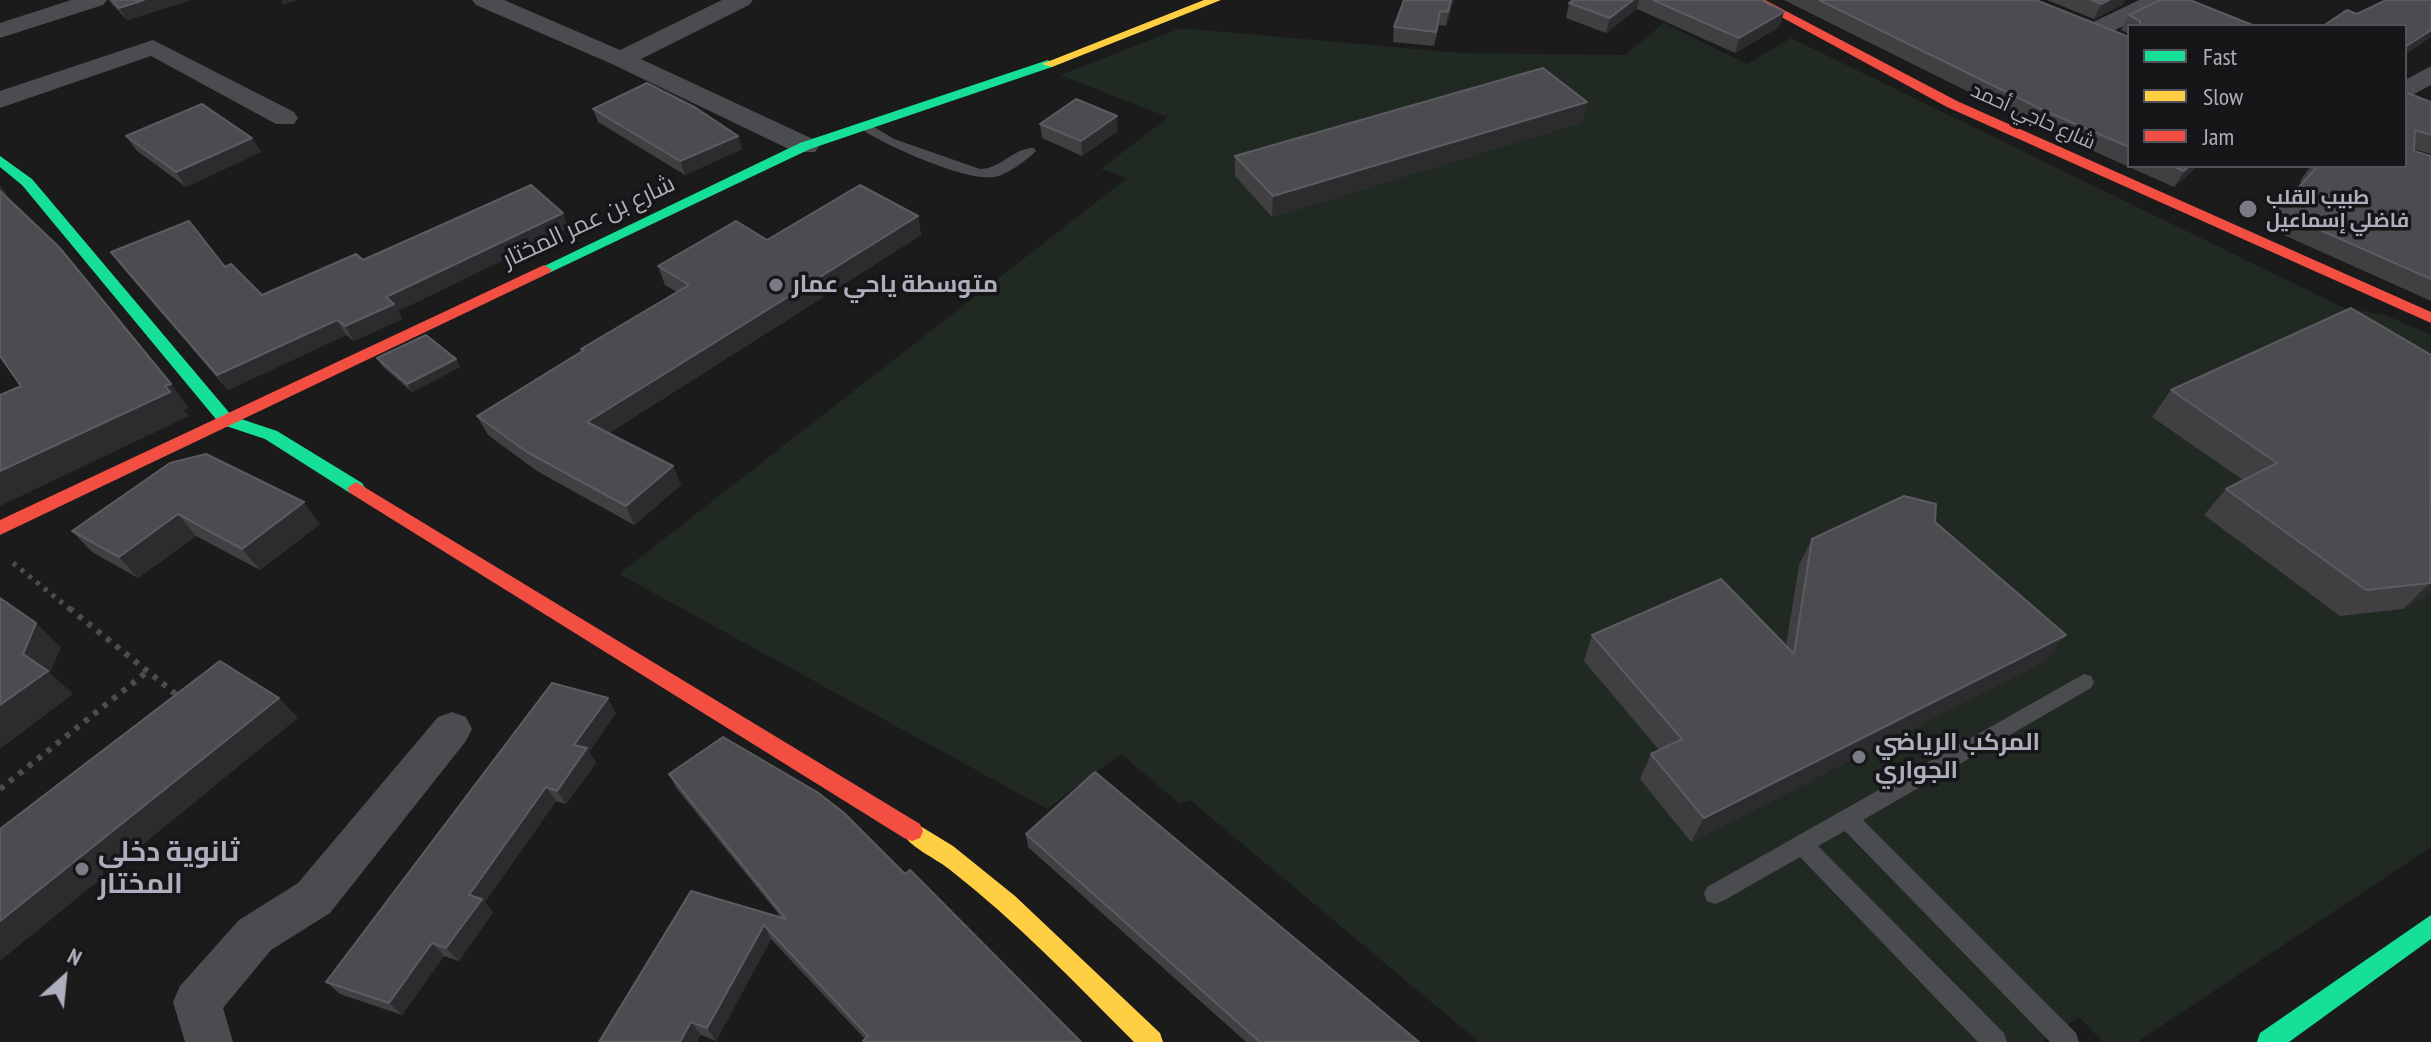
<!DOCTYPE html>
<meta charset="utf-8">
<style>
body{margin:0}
#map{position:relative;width:2431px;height:1042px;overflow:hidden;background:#1b1b1c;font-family:"PT Sans Narrow",sans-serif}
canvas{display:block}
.legend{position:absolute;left:2127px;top:24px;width:280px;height:144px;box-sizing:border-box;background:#161518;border:2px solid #52535a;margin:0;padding:10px 14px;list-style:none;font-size:24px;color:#adafbc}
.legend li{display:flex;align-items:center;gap:16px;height:40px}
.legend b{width:40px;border:2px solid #52535a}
.north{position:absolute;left:24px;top:938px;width:80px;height:80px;-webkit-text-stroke:6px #161518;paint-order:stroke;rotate:27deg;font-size:22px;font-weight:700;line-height:32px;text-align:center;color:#adafbc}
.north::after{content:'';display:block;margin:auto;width:28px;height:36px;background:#adafbc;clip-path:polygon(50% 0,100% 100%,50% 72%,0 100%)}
</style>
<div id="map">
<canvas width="2431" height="1042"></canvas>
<ul class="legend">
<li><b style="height:10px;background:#16e098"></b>Fast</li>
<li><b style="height:10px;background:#ffcf43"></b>Slow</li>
<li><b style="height:10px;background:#f24e42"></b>Jam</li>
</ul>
<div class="north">N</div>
</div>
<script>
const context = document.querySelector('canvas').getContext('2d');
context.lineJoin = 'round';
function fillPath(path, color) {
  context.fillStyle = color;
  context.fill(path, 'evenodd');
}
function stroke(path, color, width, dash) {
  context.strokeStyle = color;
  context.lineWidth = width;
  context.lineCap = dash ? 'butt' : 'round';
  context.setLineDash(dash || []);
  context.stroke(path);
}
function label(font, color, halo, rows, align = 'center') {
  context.font = font + ' "PT Sans Narrow",Cairo,sans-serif';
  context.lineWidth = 7;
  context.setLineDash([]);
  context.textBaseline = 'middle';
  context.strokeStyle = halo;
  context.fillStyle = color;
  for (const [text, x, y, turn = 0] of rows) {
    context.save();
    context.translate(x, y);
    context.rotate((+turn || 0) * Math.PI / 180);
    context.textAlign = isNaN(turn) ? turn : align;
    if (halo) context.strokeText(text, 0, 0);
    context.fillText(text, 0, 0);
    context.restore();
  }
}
const green = new Path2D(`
 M1664 23 1747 64 1791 38 2344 308 2385 315 2431 335V847L2137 1042H2103L2079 1017 2041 1042H1479L1190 800 1180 804 1121 754 1047 809 619 574 1127 178 1101 169 1168 117 1060 75 1181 28 1461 53 1625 55Z`);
const pathFar1 = new Path2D(`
 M13 563 71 610`);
const path = new Path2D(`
 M69 608 177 695
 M0 789 148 671`);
const lane = new Path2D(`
 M866 122 894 139 980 169C1001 169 1014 147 1034 148L1036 151C1027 160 1007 175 994 177 966 182 885 145 861 129V123Z
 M2084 674 2091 676 2094 682 2091 688 1863 820 2076 1033 2079 1042H2050L1845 831 1818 846 2004 1033 2007 1042H1978L1800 857 1723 901 1715 904 1707 901 1704 894 1707 887Z`);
const street = new Path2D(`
 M71 0H107L103 5 0 38V23Z
 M472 0H504L620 50 722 0H753L749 5 641 59 815 140 819 146 815 152H795L612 64 476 5Z
 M2139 0H2170L2166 5 2103 36H2085L2082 31 2085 26Z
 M153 40 294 112 298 118 294 124H276L151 56 0 108V91Z
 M2431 66V85L2405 99V80Z
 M452 712 466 717 472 729 466 741 330 913 271 950 223 1008 233 1042H185L173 1002 180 986 239 920 298 883 438 717Z`);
const fast = new Path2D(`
 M1048 60 1054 64 1052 67 810 149 549 273H539L536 270 800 143Z
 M0 156 32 179 232 416 277 431 362 483 365 488 362 493H350L265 439 220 424 22 185 0 167Z
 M2431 915V939L2289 1042H2257L2260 1033Z`);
const slow = new Path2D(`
 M1204 0H1221L1052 67 1042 64Z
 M912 821 953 846 1015 896 1160 1033 1163 1042H1134C1074 982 1016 921 949 869 935 858 909 847 901 831L904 824Z`);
const jam = new Path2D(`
 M1750 0H1765L1957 101 2431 312V323L1947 107Z
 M544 265 552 270 549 273 0 535V520Z
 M356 482 920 824 923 831 920 838 912 841 904 838 350 493 347 488Z`);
const wall = new Path2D(`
 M108 0H191L127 20Z
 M1454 0 1446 26 1439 25 1434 46 1393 42 1394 27Z
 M1573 0H1761L1784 12 1779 27 1735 53 1637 9 1606 33 1566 18 1569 3Z
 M1784 0H2036L2129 37V166H2198L2174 187 2035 125Z
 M2047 0H2125L2122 5 2094 19Z
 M2129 15 2255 26H2129V34L2121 30Z
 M2405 92 2431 102V154L2414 149V151L2431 156V301L2266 227 2277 211 2303 183 2300 181 2311 166Z
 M593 109 738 136 742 149 685 175 598 122Z
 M1583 122 1272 217 1235 176V156Z
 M1040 124 1118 131 1082 156 1042 138Z
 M126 136 252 138 261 152 186 187 136 150Z
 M918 216 921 235 609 433 673 466 681 485 634 525 537 471 488 435 477 416 583 351 581 349 677 292 665 285 658 266 767 240Z
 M569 228 398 311 402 319 354 341 346 335 228 390 122 267 111 252 225 267 262 295 363 260Z
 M2431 355V593L2403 609 2340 616 2204 515 2226 489 2243 480 2152 417 2171 390Z
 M377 358 456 359 460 367 412 392 382 366Z
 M170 463 320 524 260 570 196 536 138 578 92 552 72 531Z
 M1935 522 2047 660 1691 842 1640 779 1651 754 1659 750 1584 661 1592 635 1786 646 1799 565 1812 539Z
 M616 713 589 752 596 763 566 804 556 801 485 902 493 912 459 961 444 956 402 1015 340 994 326 982Z
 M669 774 905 874 1081 1042 865 1039 771 939 716 1041 701 1035 599 1042 691 891 781 917 677 789Z
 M1026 834 1419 1042H1246L1028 847Z`);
const shadedWall = new Path2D(`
 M144 0H191L127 20 119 8Z
 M281 0H298L283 5Z
 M1451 0H1454L1446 26 1448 12Z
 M1633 0H1639L1637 9 1606 33 1610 18Z
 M2109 0H2125L2122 5 2094 19 2101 4Z
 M1784 12 1779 27 1735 53 1739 38Z
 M2431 30V37L2405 55V47Z
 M1587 102 1583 122 1272 217 1273 196Z
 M1117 116 1118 131 1082 156 1081 141Z
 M738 136 742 149 685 175 680 161Z
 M252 138 261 152 186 187 176 172Z
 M2189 166H2198L2174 187 2184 171Z
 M0 185 7 194 0 196Z
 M563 213 569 228 398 311 402 319 354 341 345 326 386 297Z
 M918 216 921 235 596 441 587 422Z
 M337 320 346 335 228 390 217 375Z
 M456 359 460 367 412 392 407 384Z
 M171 384 189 408 184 410 189 416 0 506V471Z
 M673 466 681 485 634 525 626 506Z
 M304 502 320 524 260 570 242 549Z
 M178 514 196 536 138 578 119 557Z
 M2431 582V593L2403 609Z
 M36 623 61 647 50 673 73 694 0 749V705Z
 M2066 635 2047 660 1691 842 1704 818Z
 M279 698 298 718 0 961V921Z
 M608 698 616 713 589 752 596 763 566 804 557 791 574 745Z
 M546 787 556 801 485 902 493 912 459 961 446 948 469 895Z
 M764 925 771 939 716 1041 707 1028Z
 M432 943 444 956 402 1015 389 1003Z
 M691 1022 701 1035 697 1042H680Z`);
const building = new Path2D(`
 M112 0H144L119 8Z
 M1404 0H1451L1448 12 1440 11 1436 32 1394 27Z
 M1573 0H1633L1610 18 1569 3Z
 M1653 0H1761L1784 12 1739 38Z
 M1819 0H2036L2129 37V147L2043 110Z
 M2092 0H2109L2101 4Z
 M2160 0H2190L2255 26H2140V21L2129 15Z
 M2386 0H2431V30L2405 47V26H2323L2347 10 2357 14Z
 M1543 68 1587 102 1273 196 1235 156Z
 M647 83 696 108 738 136 680 161 593 109Z
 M2405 92 2431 102V135L2415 130 2414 151 2431 156V279L2277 211 2316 168 2312 166H2405Z
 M1076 99 1117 116 1081 141 1040 124Z
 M202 104 252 138 176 172 126 136Z
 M2172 166H2189L2184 171Z
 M531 185 563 213 386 297 394 304 345 326 337 320 217 375 111 252 189 221 225 267 231 264 262 295 356 254 363 260Z
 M860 185 918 216 587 422 673 466 626 506 527 452 477 416 584 350 581 349 689 285 658 266 736 221 767 240Z
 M0 191 59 247 171 384 165 386 170 392 0 471V395L21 386 0 356Z
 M2351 308 2431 355 2430 583 2366 590 2226 489 2277 463 2171 390Z
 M426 335 456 359 407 384 377 358Z
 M206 454 304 502 242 549 178 514 119 557 72 531 170 463Z
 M1904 496 1936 504 1935 522 2066 635 1704 818 1651 754 1682 739 1592 635 1721 579 1794 654 1812 539Z
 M0 598 36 623 23 654 48 671 0 705Z
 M220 661 279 698 0 921V829Z
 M552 683 608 698 574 745 587 748 557 791 546 787 469 895 482 899 446 948 432 943 389 1003 326 982Z
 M723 737 817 792 843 812 905 874 910 870 1081 1042H864L863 1041 868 1036 764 925 707 1028 691 1022 680 1042H599L691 891 786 919 669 774Z
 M1095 772 1419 1042H1260L1026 834Z`);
const markers = [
 [2248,209,10,"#7a7b84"],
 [776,285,8,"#7a7b84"],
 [1859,757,8,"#7a7b84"],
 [82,869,8,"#7a7b84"]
];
const farStreetnames = [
 ["شارع حاجي أحمد",2033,117,24]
];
const farPoinames = [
 ["طبيب القلب",2266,198],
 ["فاضلي إسماعيل",2266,221]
];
const streetNames = [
 ["شارع بن عمر المختار",589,222,-25]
];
const poiNames = [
 ["متوسطة ياحي عمار",792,285],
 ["المركب الرياضي",1875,743],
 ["الجواري",1875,771]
];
const nearPoinames = [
 ["ثانوية دخلي",98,853],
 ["المختار",98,885]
];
fillPath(green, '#212923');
stroke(pathFar1, '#4c4c51', 5, [4, 6]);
stroke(path, '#4c4c51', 6, [5, 7]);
fillPath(lane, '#4b4c4f');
fillPath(street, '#4b4c4f');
fillPath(fast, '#16e098');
fillPath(slow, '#ffcf43');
fillPath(jam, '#f24e42');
fillPath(wall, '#404043');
fillPath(shadedWall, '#2c2c2e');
fillPath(building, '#4c4c50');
stroke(building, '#5b5c61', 2);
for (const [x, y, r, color] of markers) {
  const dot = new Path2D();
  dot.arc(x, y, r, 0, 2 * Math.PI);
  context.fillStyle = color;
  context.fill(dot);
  stroke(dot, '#161518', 3);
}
label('20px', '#adafbc', '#161518', farStreetnames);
label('bold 20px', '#adafbc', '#161518', farPoinames, 'left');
label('24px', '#adafbc', '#161518', streetNames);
label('bold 24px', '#adafbc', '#161518', poiNames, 'left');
label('bold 28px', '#adafbc', '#161518', nearPoinames, 'left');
</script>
